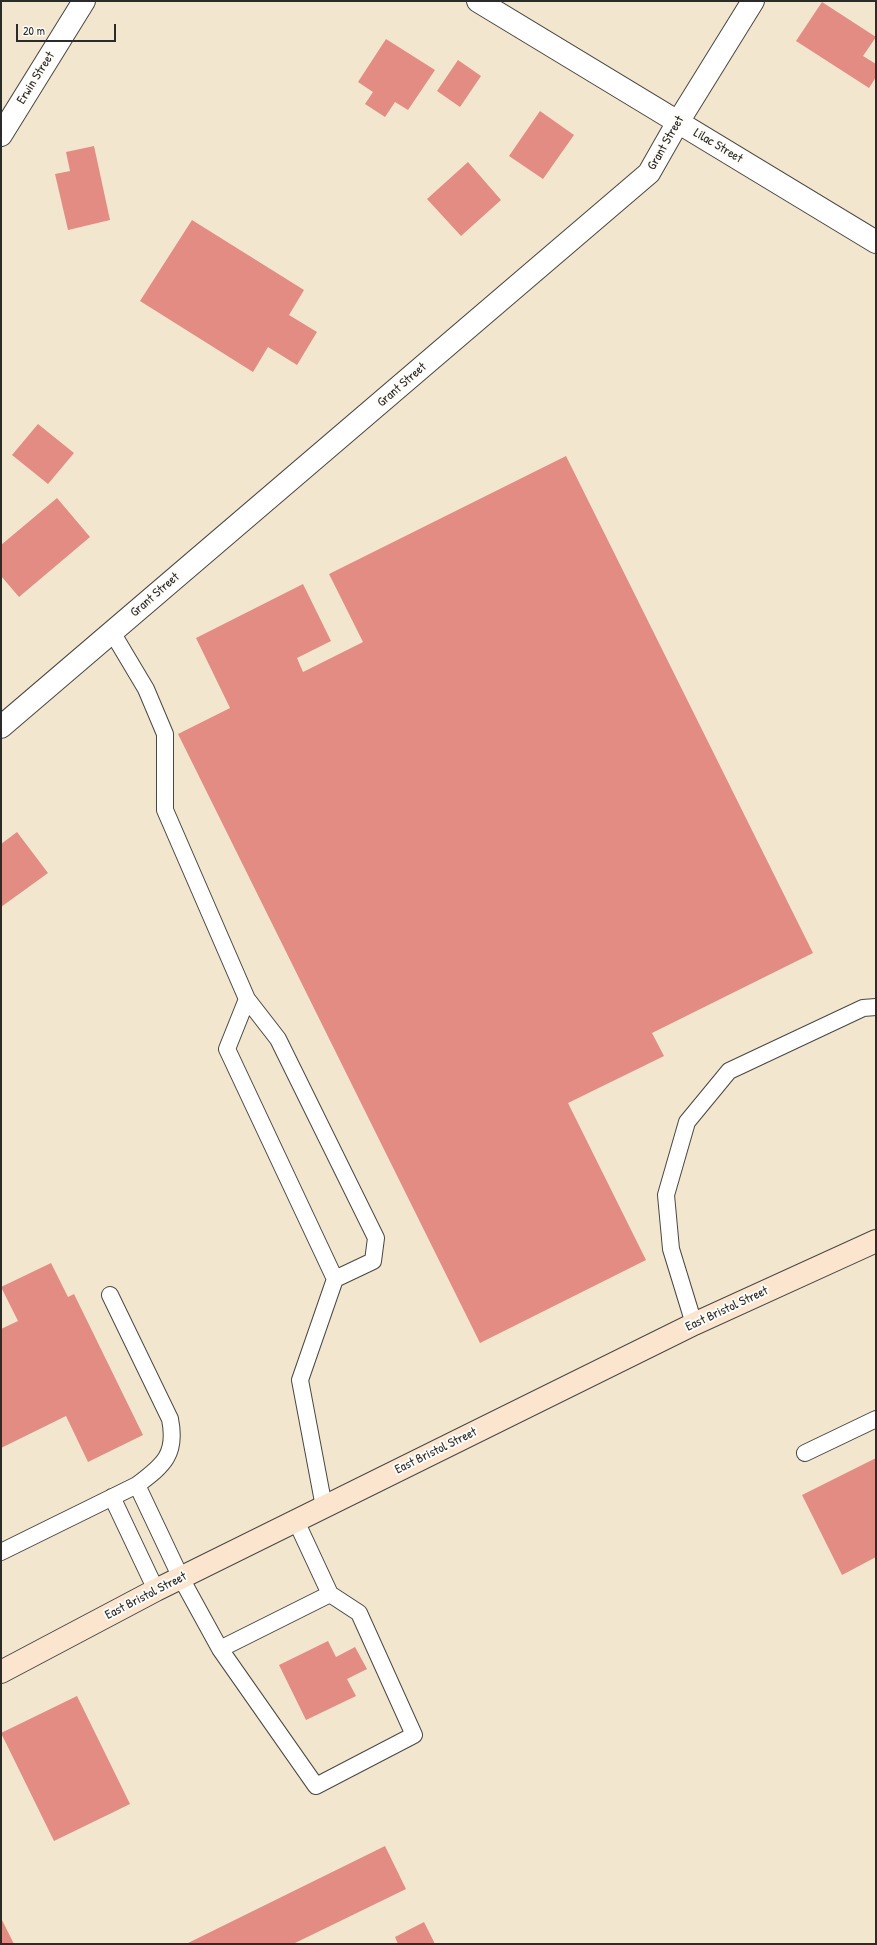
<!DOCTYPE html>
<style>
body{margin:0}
#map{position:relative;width:877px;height:1945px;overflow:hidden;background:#f2e7ce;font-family:"Patrick Hand",sans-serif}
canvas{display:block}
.frame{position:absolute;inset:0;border:2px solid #2b2b2b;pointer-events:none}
.scale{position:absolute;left:16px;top:24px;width:100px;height:18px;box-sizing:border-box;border:2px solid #2b2b2b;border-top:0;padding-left:5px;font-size:12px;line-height:14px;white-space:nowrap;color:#2b2b2b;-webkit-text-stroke:3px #fdfcf7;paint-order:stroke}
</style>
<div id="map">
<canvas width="877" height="1945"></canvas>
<div class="frame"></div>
<div class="scale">20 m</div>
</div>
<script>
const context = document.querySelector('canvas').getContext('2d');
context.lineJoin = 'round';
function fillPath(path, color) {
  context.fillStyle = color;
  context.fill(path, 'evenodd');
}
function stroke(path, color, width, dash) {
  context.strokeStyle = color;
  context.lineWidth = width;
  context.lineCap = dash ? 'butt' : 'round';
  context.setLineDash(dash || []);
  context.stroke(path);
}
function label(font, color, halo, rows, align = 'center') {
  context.font = font + ' "Patrick Hand",sans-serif';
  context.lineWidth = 4;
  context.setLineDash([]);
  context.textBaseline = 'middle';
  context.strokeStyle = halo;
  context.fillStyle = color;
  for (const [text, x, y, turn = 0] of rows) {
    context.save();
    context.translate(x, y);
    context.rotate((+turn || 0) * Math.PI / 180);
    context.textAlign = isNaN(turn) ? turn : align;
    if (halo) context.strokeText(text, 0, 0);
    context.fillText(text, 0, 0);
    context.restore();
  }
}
const building = new Path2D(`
 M822 2 876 37 863 56 876 64V77L869 88 796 41Z
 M386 39 435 70 408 110 395 102 385 117 365 104 373 92 358 82Z
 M458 60 481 76 460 107 437 91Z
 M540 111 574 135 543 179 509 156Z
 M94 146 110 220 68 230 55 174 70 171 66 152Z
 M468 162 501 200 461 236 427 199Z
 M192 220 304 290 289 315 317 332 297 365 268 347 253 372 140 301Z
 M38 424 74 453 48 484 12 455Z
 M566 456 813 953 652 1033 664 1056 568 1103 646 1260 480 1343 178 734 230 708 196 638 303 584 331 641 297 658 303 672 363 642 329 574Z
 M57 498 90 537 19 597 1 576V545Z
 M17 832 48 873 1 907V844Z
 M51 1263 68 1297 74 1294 143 1435 88 1462 66 1416 1 1448V1329L18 1321 1 1287Z
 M876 1458V1557L842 1575 802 1495Z
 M328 1641 336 1657 355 1647 367 1669 347 1679 356 1696 306 1720 279 1665Z
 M77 1696 130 1804 54 1841 1 1733Z
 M385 1846 406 1889 293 1944H186Z
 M1 1918 14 1944H1Z
 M424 1922 435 1944H398L395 1937Z`);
const service = new Path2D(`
 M112 632 146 689 165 734V810L247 999 227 1049 335 1279 300 1380 324 1507
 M247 999 278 1039 376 1238 373 1261 335 1279
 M694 1324 671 1249 666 1195 687 1122 729 1071 863 1008 876 1007
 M805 1453 876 1419
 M137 1485 181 1578 220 1649 316 1786 414 1735 359 1613 330 1594 296 1521
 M112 1497 156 1590
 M1 1552 137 1485C164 1465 177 1454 170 1419L110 1295
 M220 1649 330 1594`);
const minor = new Path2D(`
 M478 1 876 242
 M1 135 84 1
 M1 727 649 173 678 122 753 1`);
const secondary = new Path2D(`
 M1 1672 156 1590 694 1324 876 1241`);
const streetNames = [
 ["Erwin Street",36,78,-58],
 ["Grant Street",666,143,-60],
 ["Lilac Street",718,146,31],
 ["Grant Street",402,385,-41],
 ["Grant Street",155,595,-41],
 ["East Bristol Street",727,1309,-25],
 ["East Bristol Street",436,1451,-26],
 ["East Bristol Street",146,1596,-27]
];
fillPath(building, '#e38c83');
stroke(service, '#494743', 18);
stroke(minor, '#494743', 24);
stroke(secondary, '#494743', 24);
stroke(service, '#fff', 16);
stroke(minor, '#fff', 22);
stroke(secondary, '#fce5cf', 22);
label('13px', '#2b2b2b', '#fdfcf7', streetNames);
</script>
